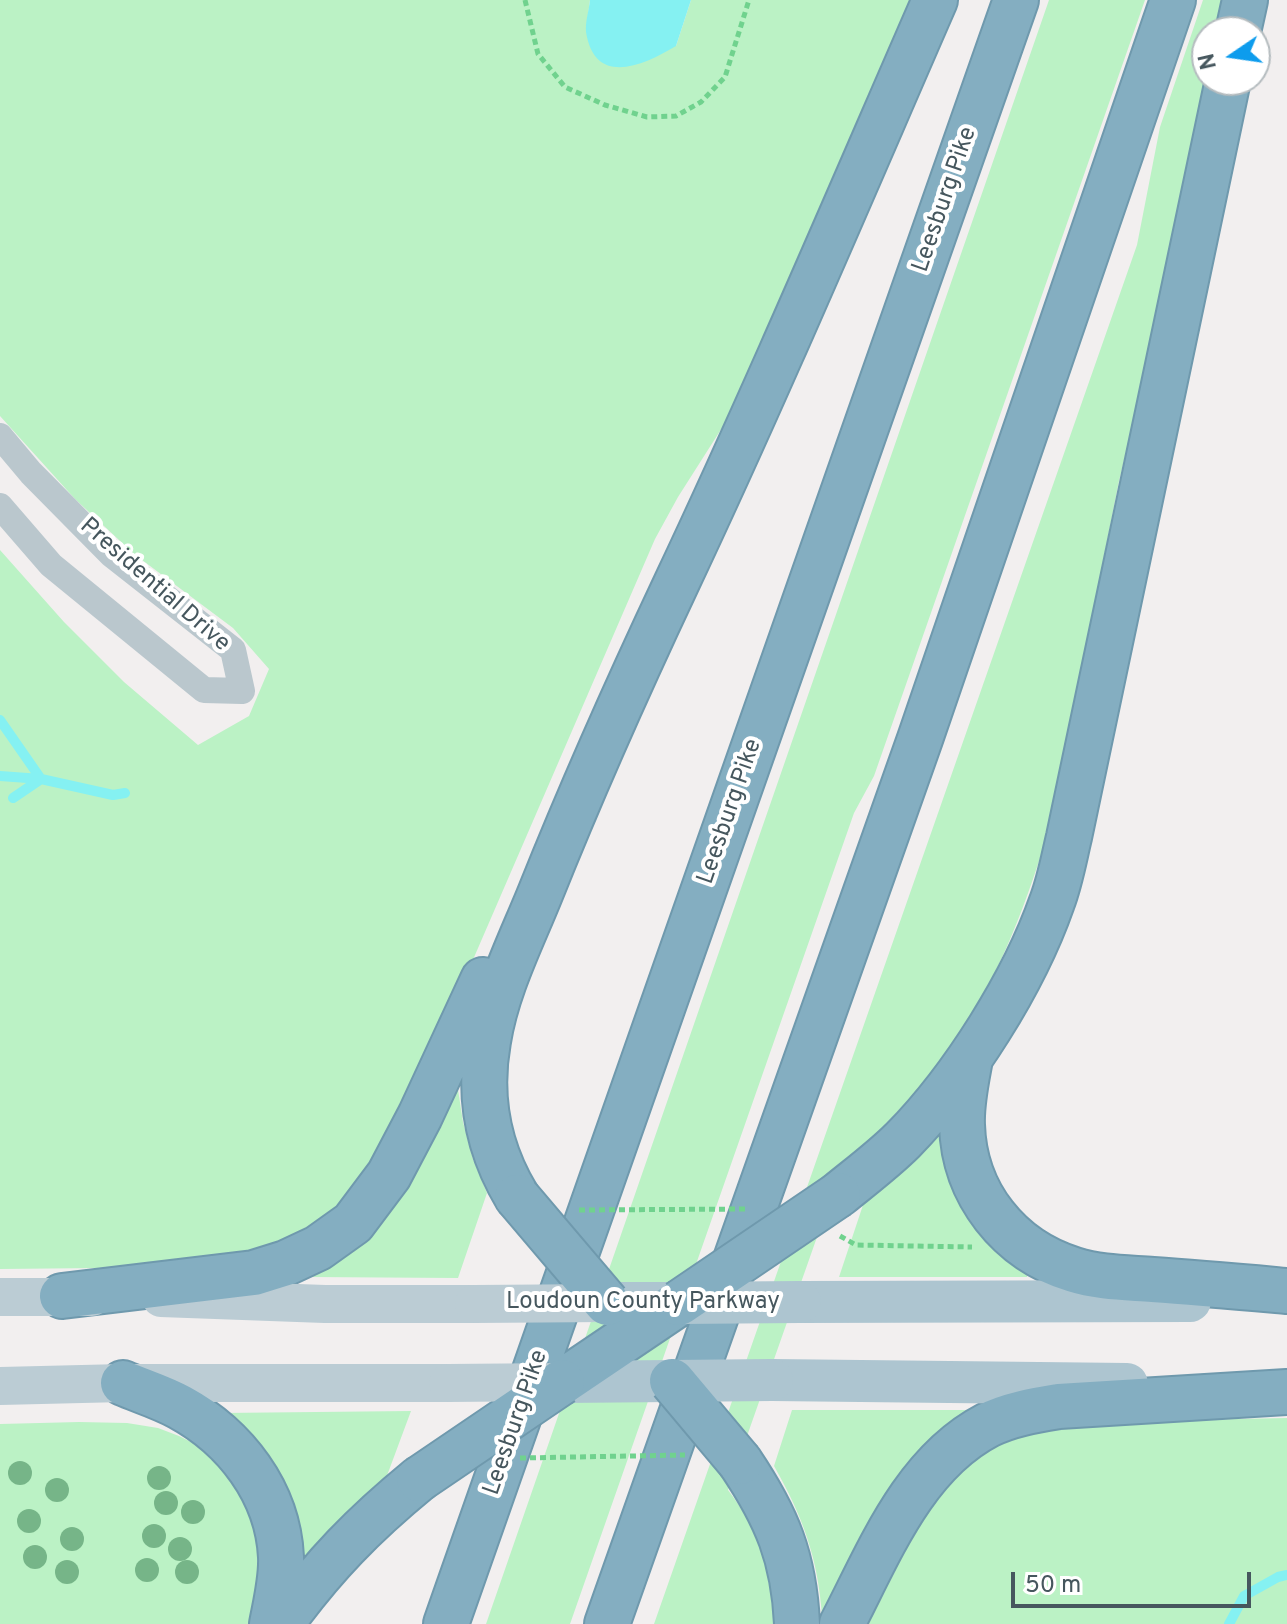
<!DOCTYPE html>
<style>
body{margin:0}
#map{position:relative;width:1287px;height:1624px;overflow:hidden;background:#f2efef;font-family:Overpass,sans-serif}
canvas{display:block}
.north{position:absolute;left:1191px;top:16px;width:80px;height:80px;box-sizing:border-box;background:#fff;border:2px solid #b5bcbf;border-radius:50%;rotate:257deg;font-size:22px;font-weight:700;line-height:32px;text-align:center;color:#46575e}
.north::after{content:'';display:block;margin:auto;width:28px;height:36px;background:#0d9ced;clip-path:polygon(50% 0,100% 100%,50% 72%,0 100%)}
.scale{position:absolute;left:1011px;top:1572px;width:240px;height:36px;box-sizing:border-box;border:4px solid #46575e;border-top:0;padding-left:10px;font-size:24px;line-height:28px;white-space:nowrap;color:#46575e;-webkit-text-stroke:6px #fff;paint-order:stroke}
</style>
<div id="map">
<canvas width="1287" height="1624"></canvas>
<div class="north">N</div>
<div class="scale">50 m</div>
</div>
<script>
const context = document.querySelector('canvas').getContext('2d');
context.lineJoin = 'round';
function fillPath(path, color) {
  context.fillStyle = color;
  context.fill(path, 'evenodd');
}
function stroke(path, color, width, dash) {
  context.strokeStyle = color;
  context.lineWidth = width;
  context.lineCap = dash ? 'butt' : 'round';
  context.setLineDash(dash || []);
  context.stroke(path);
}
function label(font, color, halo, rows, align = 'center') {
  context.font = font + ' Overpass,sans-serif';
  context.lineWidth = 8;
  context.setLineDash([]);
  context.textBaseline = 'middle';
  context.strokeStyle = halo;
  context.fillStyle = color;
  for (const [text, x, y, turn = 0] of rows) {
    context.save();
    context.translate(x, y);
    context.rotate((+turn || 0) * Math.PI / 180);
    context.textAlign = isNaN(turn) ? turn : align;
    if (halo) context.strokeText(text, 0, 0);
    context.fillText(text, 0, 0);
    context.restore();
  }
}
const green = new Path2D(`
 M0 0H590L586 30 676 46 691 0H918L734 409 678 497 655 539 427 1066 373 1178 335 1219 283 1251 200 1267 0 1269V550L64 622 124 682 198 745 249 716 269 669 233 628 134 554 75 499 0 416Z
 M1049 0H1145L874 776 854 813 570 1624H486Z
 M1203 0H1229L1222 32H1207V80L1163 298 1119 481 1051 823C1028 899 1001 974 956 1040 924 1087 883 1128 842 1166L728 1490C760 1531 771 1573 776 1624H654L1137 245 1160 127Z
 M457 1083 463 1122 473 1159 487 1193 458 1278 310 1277 379 1223 402 1195Z
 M943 1127 1028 1271 1027 1277H839L863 1205 895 1177Z
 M792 1410H983L822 1616C818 1558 803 1517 774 1466Z
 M411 1411 385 1481 306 1560 301 1561 221 1413Z
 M1287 1418V1624H865L906 1536 951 1479 982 1455 1008 1440 1035 1429 1136 1421Z
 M79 1422 127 1423 158 1428 179 1436 197 1445 220 1463 237 1481 263 1549 252 1624H0V1424Z`);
const water = new Path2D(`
 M590 0H691L676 46C644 65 595 88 586 32 585 22 589 10 590 0Z`);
const stream = new Path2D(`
 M0 720 41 779 13 798
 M0 776 41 779 113 795 125 793
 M1229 1624 1244 1596 1278 1577 1287 1575`);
const path = new Path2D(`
 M525 0 538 54 565 87 605 105 647 117 676 116 701 102 725 77 749 0
 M840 1236 856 1245 972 1247`);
const street = new Path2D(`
 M0 436 31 473 112 555 233 650 242 691 204 690 51 565 0 506`);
const secondary = new Path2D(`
 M0 1297H92
 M161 1298 325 1304H474
 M0 1386 123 1383H448`);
const primary = new Path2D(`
 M800 1302 1190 1301
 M607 1303H679
 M772 1380 1127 1384
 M562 1382 672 1381`);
const highway = new Path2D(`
 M1238 32 1245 0
 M970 1059C966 1081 961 1103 962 1125 964 1194 1009 1250 1074 1270 1099 1278 1127 1278 1153 1280 1198 1283 1242 1287 1287 1291
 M838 1195C860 1177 883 1160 903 1140 963 1079 1024 982 1052 902 1060 881 1064 858 1069 837L1228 80
 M517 1197C488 1149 478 1097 488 1041 496 990 521 941 540 894 582 789 628 686 676 584 767 391 850 195 935 0
 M62 1296 254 1273 286 1263 318 1248 353 1223 389 1175 420 1116 483 980
 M562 1382 679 1303
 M123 1383C142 1391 162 1397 180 1407 235 1437 278 1492 281 1557 282 1579 276 1603 272 1624
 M740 1462C777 1517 794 1558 797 1624
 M281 1624C324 1565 363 1525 419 1479
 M446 1624 1016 0
 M607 1624 920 739 1173 0
 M842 1624C879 1553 913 1464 988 1425 1010 1414 1035 1410 1059 1406L1287 1392`);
const pathBridge = new Path2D(`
 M579 1210 749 1209
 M520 1458 685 1455`);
const secondaryBridge = new Path2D(`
 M474 1304 607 1303
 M448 1383 562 1382`);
const primaryBridge = new Path2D(`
 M679 1303 800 1302
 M672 1381 772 1380`);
const highwayBridge = new Path2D(`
 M517 1197 607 1303
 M679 1303 838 1195
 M672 1381 740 1462
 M419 1479 562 1382`);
const trees = [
 [20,1473],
 [159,1478],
 [57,1490],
 [166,1503],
 [193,1512],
 [29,1521],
 [154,1536],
 [72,1539],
 [180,1549],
 [35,1557],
 [147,1570],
 [67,1572],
 [187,1572]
];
const streetNames = [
 ["Leesburg Pike",946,200,-71],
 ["Presidential Drive",154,586,41],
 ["Leesburg Pike",731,812,-71],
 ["Loudoun County Parkway",643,1303],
 ["Leesburg Pike",517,1423,-71]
];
fillPath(green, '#bbf2c5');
fillPath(water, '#85f1f2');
stroke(stream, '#85f1f2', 10);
stroke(highway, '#6f99ad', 48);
stroke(path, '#70d28e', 5, [6, 4]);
stroke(street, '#bac7cd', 26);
stroke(secondary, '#bbccd4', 38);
stroke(primary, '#adc5d0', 42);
stroke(highway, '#84aec1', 44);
stroke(highwayBridge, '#6f99ad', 48, []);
stroke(pathBridge, '#70d28e', 5, [6, 4]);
stroke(secondaryBridge, '#bbccd4', 38);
stroke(primaryBridge, '#adc5d0', 42);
stroke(highwayBridge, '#84aec1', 44);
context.fillStyle = '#76b588';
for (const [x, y] of trees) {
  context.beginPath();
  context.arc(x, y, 12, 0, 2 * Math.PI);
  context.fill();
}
label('24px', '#46575e', '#fff', streetNames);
</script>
